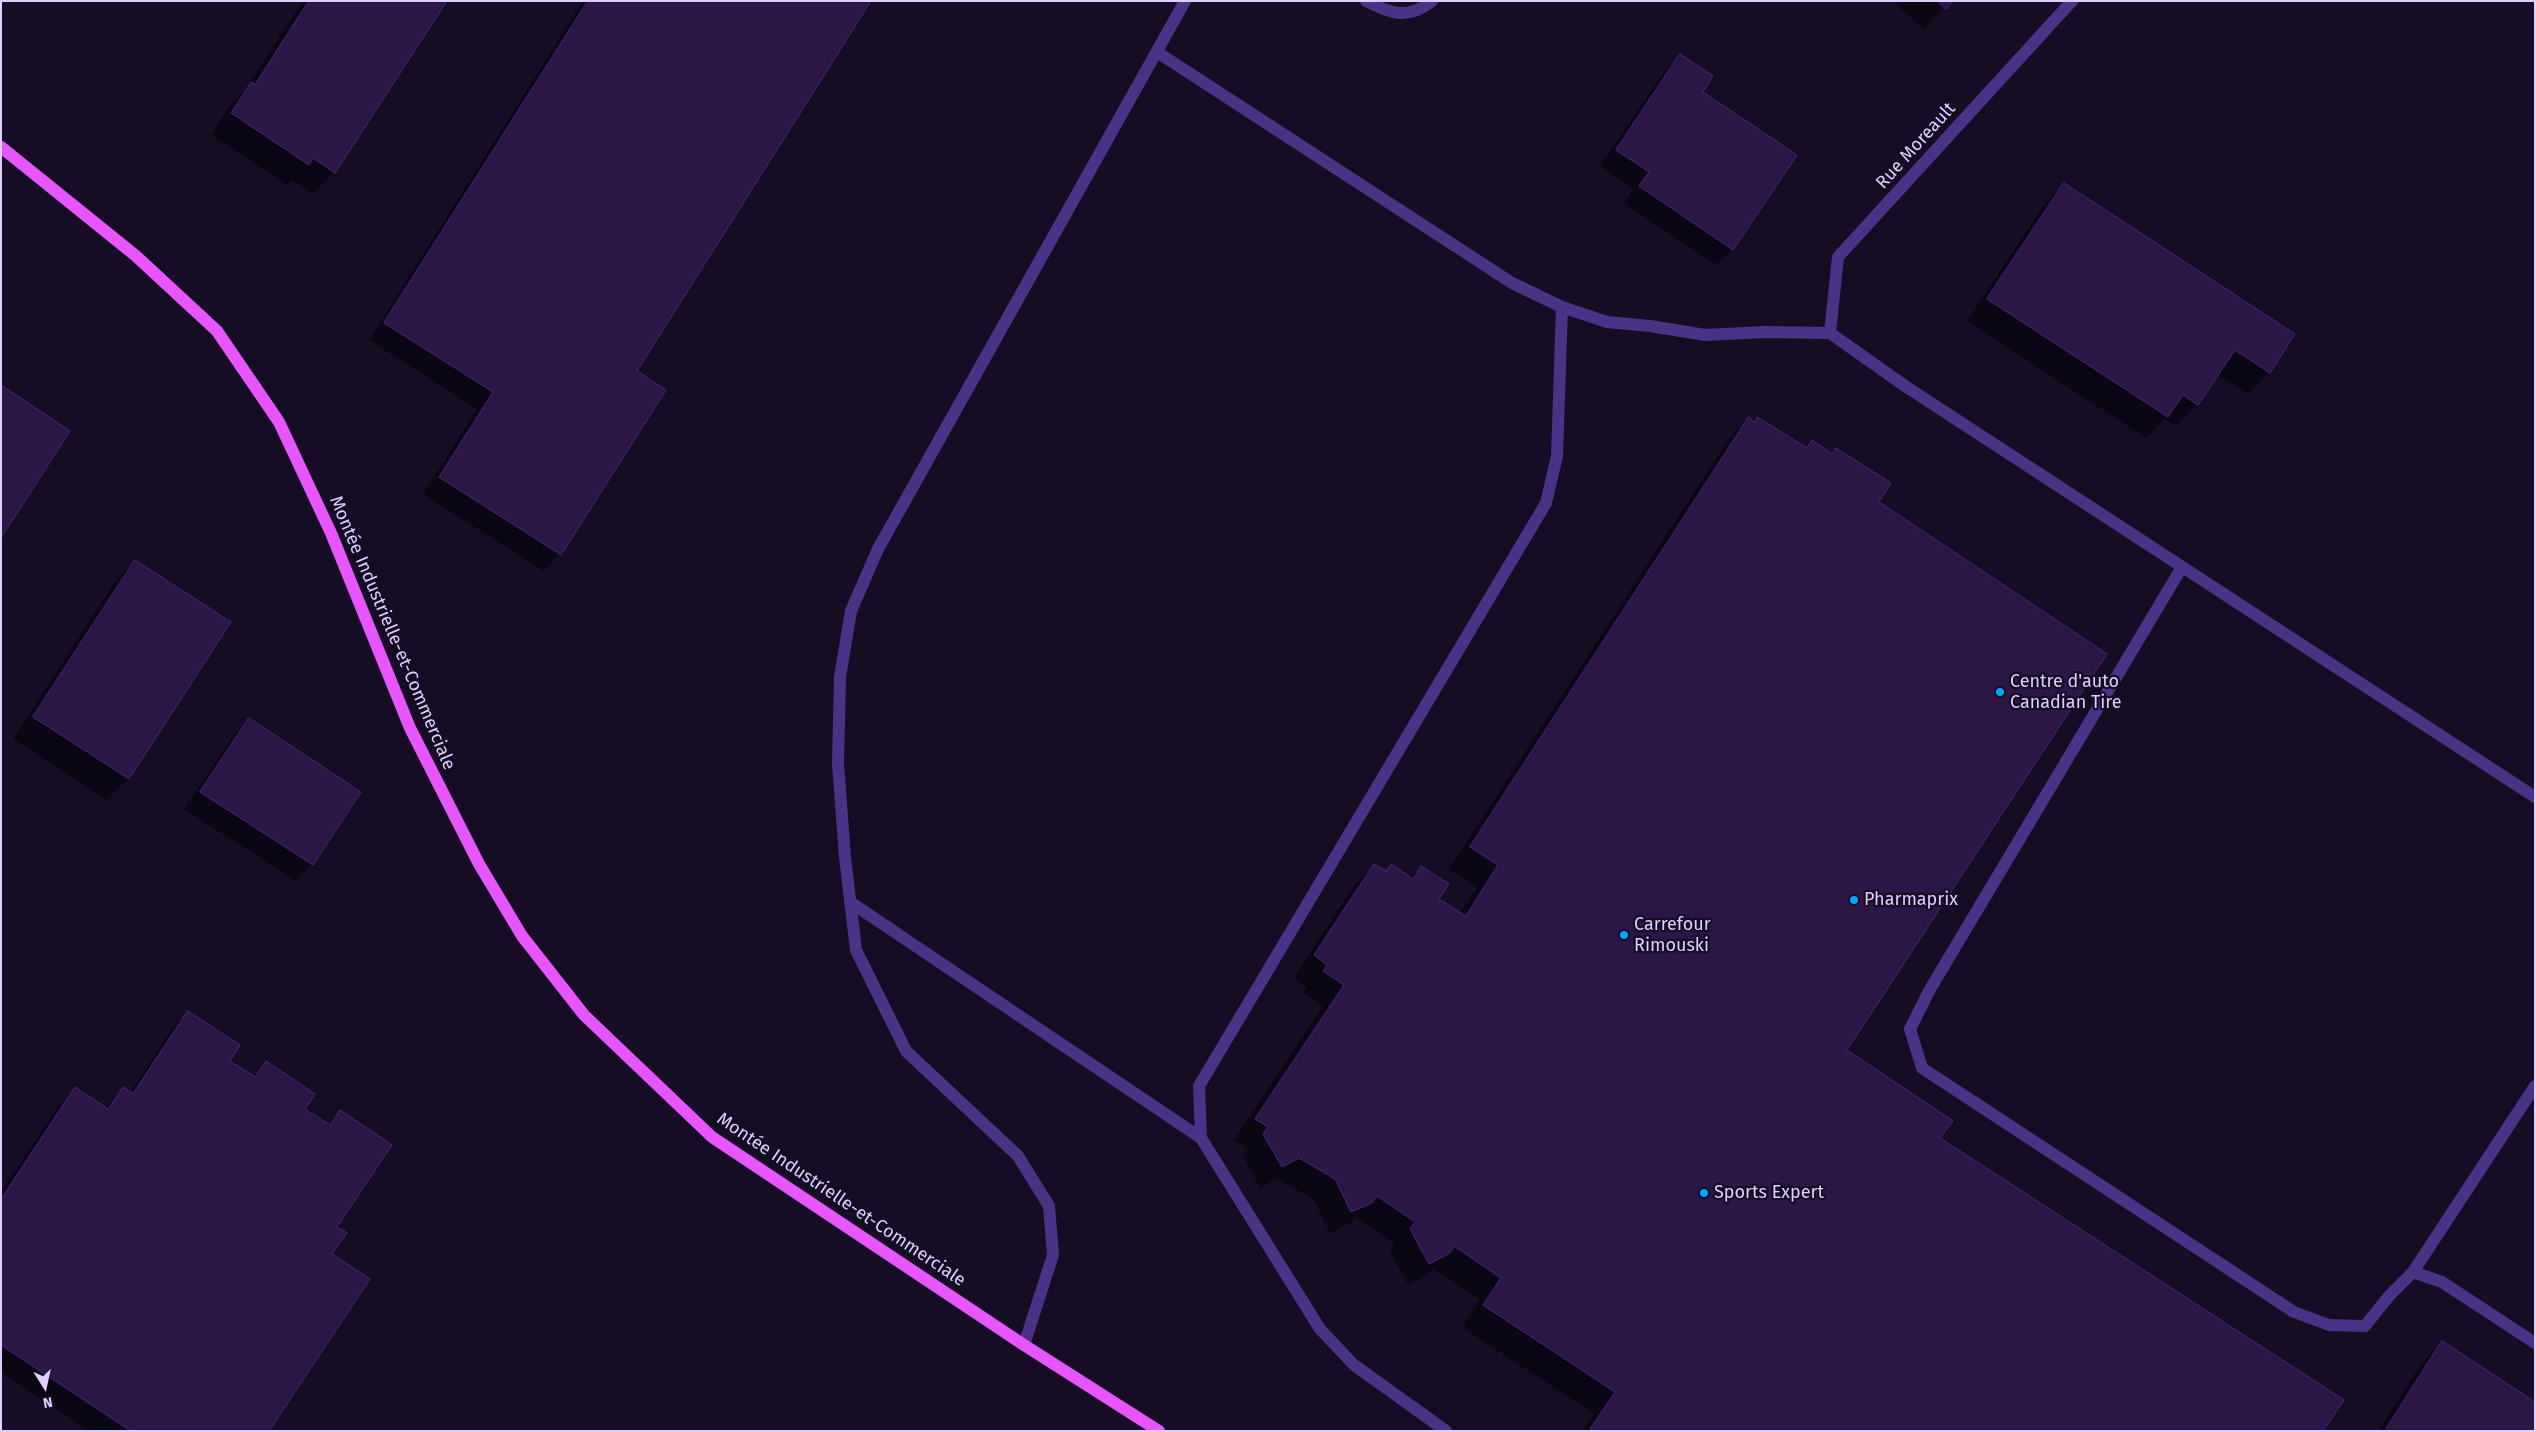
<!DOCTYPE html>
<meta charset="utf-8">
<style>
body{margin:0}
#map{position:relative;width:2536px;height:1432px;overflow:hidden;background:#160c24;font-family:"Fira Sans",sans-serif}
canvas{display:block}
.frame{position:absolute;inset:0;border:2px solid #dfceff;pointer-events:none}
.north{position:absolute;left:20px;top:1362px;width:50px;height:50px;-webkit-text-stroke:4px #160c24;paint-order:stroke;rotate:170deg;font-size:14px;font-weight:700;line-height:20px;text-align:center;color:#dfceff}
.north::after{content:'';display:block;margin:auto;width:18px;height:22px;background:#dfceff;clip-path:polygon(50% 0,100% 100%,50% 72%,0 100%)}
</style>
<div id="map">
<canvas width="2536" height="1432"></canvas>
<div class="frame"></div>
<div class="north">N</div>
</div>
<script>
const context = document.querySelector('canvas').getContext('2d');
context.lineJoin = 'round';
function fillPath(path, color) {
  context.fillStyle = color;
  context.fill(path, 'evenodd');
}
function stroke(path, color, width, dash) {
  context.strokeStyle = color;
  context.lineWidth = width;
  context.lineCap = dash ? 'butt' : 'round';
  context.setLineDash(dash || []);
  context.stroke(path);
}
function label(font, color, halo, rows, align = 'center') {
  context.font = font + ' "Fira Sans",sans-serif';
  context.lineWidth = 4.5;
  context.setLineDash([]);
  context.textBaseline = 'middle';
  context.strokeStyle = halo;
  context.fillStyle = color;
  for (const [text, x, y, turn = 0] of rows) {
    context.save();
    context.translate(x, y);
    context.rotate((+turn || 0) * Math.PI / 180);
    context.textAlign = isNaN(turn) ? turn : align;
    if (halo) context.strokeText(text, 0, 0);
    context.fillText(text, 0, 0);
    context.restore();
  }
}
const shadow = new Path2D(`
 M303 1H445L334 172 313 193 292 180 287 185 211 135 230 105 244 91Z
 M583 1H869L635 372 560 554 544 571 423 494 477 409 369 340Z
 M1892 1H1951L1924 29Z
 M1680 55 1701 92 1732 249 1716 265 1624 203 1633 189 1600 166 1664 72Z
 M2064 184 2294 335 2269 372 2248 394 2217 374 2197 404 2176 426 2165 419 2146 438 1967 321 2043 206Z
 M1749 419 1753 423 1757 419 1806 449 1812 442 1831 454 1836 449 1877 503 1845 1051 1938 1138 2322 1431H1583L1594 1414 1462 1327 1480 1300 1433 1268 1427 1274 1408 1285 1390 1251 1395 1244 1356 1217 1349 1224 1330 1233 1314 1200 1277 1178 1260 1188 1243 1156 1248 1149 1234 1140 1323 1006 1303 993 1307 987 1294 977 1353 887 1374 866 1385 872 1391 866 1410 879 1422 868 1437 899 1460 914 1477 887 1449 869 1728 440Z
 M135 561 229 622 128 779 107 800 13 739 114 583Z
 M249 720 312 864 296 881 184 809 233 736Z
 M188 1012 228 1061 252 1077 266 1063 303 1109 327 1125 340 1112 335 1227 331 1254 268 1431H90L1 1372V1192L59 1105 75 1089 104 1108 123 1088 130 1093 172 1029Z
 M2442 1342 2535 1431H2378L2421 1364Z`);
const building = new Path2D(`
 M309 1H447L335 173 313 158 309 165 231 113 251 82 255 84Z
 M588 1H871L637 371 666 390 561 555 439 477 493 392 384 323Z
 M1938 1H1953L1946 9Z
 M1680 54 1713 76 1703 92 1797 155 1733 250 1639 186 1649 172 1616 150Z
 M2064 183 2295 334 2270 373 2235 350 2198 405 2183 395 2168 417 1987 299Z
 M1 385 70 431 1 538Z
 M1749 417 1755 423 1757 417 1807 448 1812 440 1832 454 1836 448 1891 483 1879 502 2107 654 1847 1050 1953 1121 1940 1138 2344 1400 2323 1431H1594L1590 1429 1615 1392 1483 1305 1501 1278 1454 1246 1450 1253 1429 1264 1410 1229 1415 1222 1377 1196 1372 1203 1351 1212 1335 1179 1299 1158 1282 1167 1263 1134 1268 1127 1255 1119 1344 985 1323 971 1327 965 1314 955 1374 864 1387 871 1391 864 1413 879 1421 866 1449 884 1439 899 1466 916 1498 865 1470 847Z
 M135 560 231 622 129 779 33 717Z
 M249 718 361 792 313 865 200 792Z
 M188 1011 240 1045 230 1061 255 1077 266 1061 315 1094 305 1109 330 1125 340 1110 392 1145 337 1227 347 1233 332 1254 370 1279 269 1431H131L1 1345V1199L75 1087 108 1109 123 1087 133 1093Z
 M2442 1341 2535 1402V1431H2385Z`);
const minor = new Path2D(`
 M1366 1C1391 14 1408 20 1432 1
 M1157 52 1512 283 1562 307 1607 322 1650 326 1705 335 1765 332 1830 333 1905 386 2535 797
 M1830 333 1838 257 2072 1
 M2182 567 1929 991 1910 1029 1922 1068 2294 1312 2329 1325 2365 1326 2389 1296 2413 1272 2442 1282 2535 1343
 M850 902 1201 1138
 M2413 1272 2535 1086
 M1024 1345 1053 1255 1049 1206 1018 1156 906 1051 856 950 845 857 838 764 840 677 851 611 878 549 1185 1
 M1446 1431 1354 1365 1320 1329 1201 1138 1199 1086 1546 503 1557 456 1562 307`);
const major = new Path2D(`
 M1 147 136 256 217 331 279 422 331 533 410 728 479 864 522 936 584 1015 712 1137 1024 1345 1159 1431`);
const markers = [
 [2000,692,5,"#00a6f9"],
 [1854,900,5,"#00a6f9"],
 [1624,935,5,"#00a6f9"],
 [1704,1193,5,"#00a6f9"]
];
const streetNames = [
 ["Rue Moreault",1916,146,-48],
 ["Montée Industrielle-et-Commerciale",392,633,67],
 ["Montée Industrielle-et-Commerciale",841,1200,34]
];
const poiNames = [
 ["Centre d'auto",2010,682],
 ["Canadian Tire",2010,703],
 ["Pharmaprix",1864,900],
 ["Carrefour",1634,925],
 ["Rimouski",1634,946],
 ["Sports Expert",1714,1193]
];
fillPath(shadow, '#0007');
fillPath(building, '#2b1646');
stroke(building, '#482774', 1);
stroke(minor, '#4a3386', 12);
stroke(major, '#e755ff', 12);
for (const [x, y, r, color] of markers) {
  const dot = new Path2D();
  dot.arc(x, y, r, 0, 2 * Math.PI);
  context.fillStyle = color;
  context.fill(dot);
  stroke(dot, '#160c24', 2);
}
label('18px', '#dfceff', '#160c24', streetNames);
label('18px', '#dfceff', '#160c24', poiNames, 'left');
</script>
